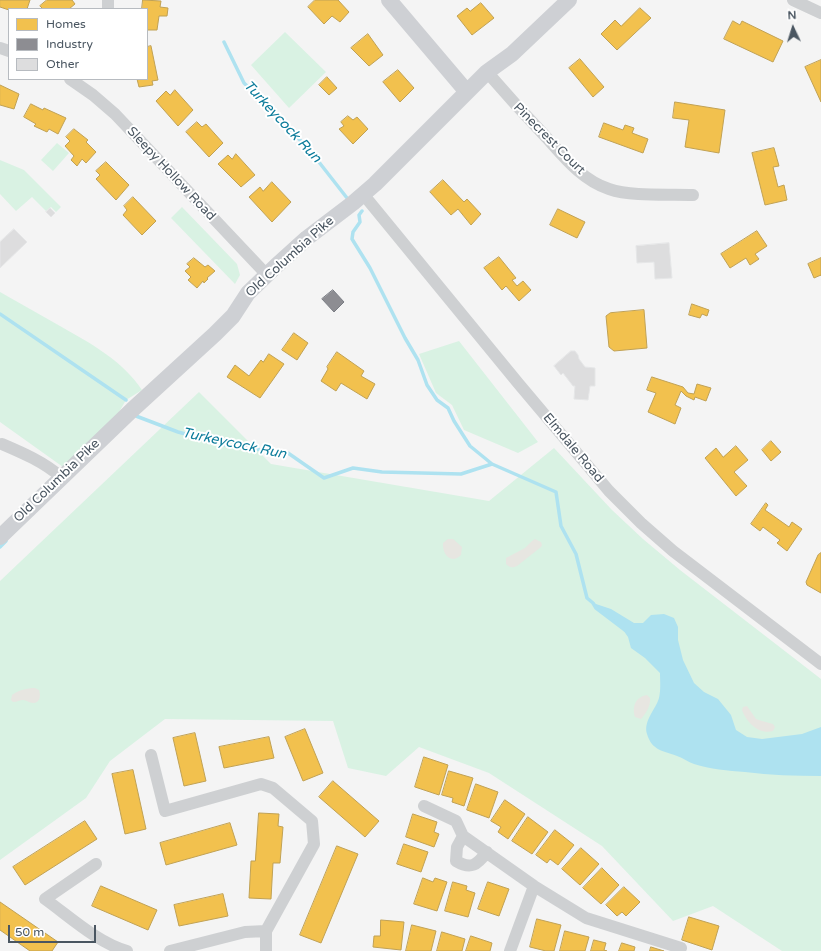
<!DOCTYPE html>
<style>
body{margin:0}
#map{position:relative;width:821px;height:951px;overflow:hidden;background:#f4f4f4;font-family:"Varela Round",sans-serif}
canvas{display:block}
.legend{position:absolute;left:8px;top:8px;width:140px;height:72px;box-sizing:border-box;background:#fff;border:1px solid #b7bbc0;margin:0;padding:5px 7px;list-style:none;font-size:12px;color:#4a5661}
.legend li{display:flex;align-items:center;gap:8px;height:20px}
.legend b{width:20px;border:1px solid #b7bbc0}
.north{position:absolute;left:773px;top:8px;width:40px;height:40px;-webkit-text-stroke:3px #fff;paint-order:stroke;rotate:356deg;font-size:11px;font-weight:700;line-height:16px;text-align:center;color:#4a5661}
.north::after{content:'';display:block;margin:auto;width:14px;height:18px;background:#4a5661;clip-path:polygon(50% 0,100% 100%,50% 72%,0 100%)}
.scale{position:absolute;left:8px;top:925px;width:88px;height:18px;box-sizing:border-box;border:2px solid #4a5661;border-top:0;padding-left:5px;font-size:12px;line-height:14px;white-space:nowrap;color:#4a5661;-webkit-text-stroke:3px #fff;paint-order:stroke}
</style>
<div id="map">
<canvas width="821" height="951"></canvas>
<ul class="legend">
<li><b style="height:11px;background:#f2c14e"></b>Homes</li>
<li><b style="height:11px;background:#8d8d92"></b>Industry</li>
<li><b style="height:11px;background:#ddddde"></b>Other</li>
</ul>
<div class="north">N</div>
<div class="scale">50 m</div>
</div>
<script>
const context = document.querySelector('canvas').getContext('2d');
context.lineJoin = 'round';
function fillPath(path, color) {
  context.fillStyle = color;
  context.fill(path, 'evenodd');
}
function stroke(path, color, width, dash) {
  context.strokeStyle = color;
  context.lineWidth = width;
  context.lineCap = dash ? 'butt' : 'round';
  context.setLineDash(dash || []);
  context.stroke(path);
}
function label(font, color, halo, rows, align = 'center') {
  context.font = font + ' "Varela Round",sans-serif';
  context.lineWidth = 4;
  context.setLineDash([]);
  context.textBaseline = 'middle';
  context.strokeStyle = halo;
  context.fillStyle = color;
  for (const [text, x, y, turn = 0] of rows) {
    context.save();
    context.translate(x, y);
    context.rotate((+turn || 0) * Math.PI / 180);
    context.textAlign = isNaN(turn) ? turn : align;
    if (halo) context.strokeText(text, 0, 0);
    context.fillText(text, 0, 0);
    context.restore();
  }
}
const green = new Path2D(`
 M285 32 326 72 289 108 251 65Z
 M57 143 69 153 53 171 41 160Z
 M0 160 24 170 61 207 56 212 51 207 46 211 32 197 16 211 0 194Z
 M182 207 237 264 240 275 235 284 171 218Z
 M0 292C20 303 40 315 60 326 90 343 122 360 142 390L126 400 115 419 63 467 0 422Z
 M459 341 538 442 518 453 464 430 452 405 436 393 419 354Z
 M199 392 271 464 489 501 554 448 612 510 643 539 680 570 821 679V951H782L713 906 673 921 602 846 489 773 419 747 386 776 348 768 333 721 165 719 110 761 86 798 0 860V581Z`);
const sand = new Path2D(`
 M448 539H453L462 547 461 555C451 565 442 554 443 543Z
 M535 539 541 542 542 545 541 547 517 566C512 568 510 568 506 564V558L525 548 532 541Z
 M35 688 39 690C41 696 40 703 33 703 29 703 27 700 23 700 20 700 17 702 13 702L11 700 12 695C19 690 27 688 35 688Z
 M647 695 650 698C651 706 646 713 641 719L635 717C632 707 635 697 647 695Z
 M747 706 756 719 762 721 773 724 775 727 773 731C759 735 747 723 742 710L743 707Z`);
const water = new Path2D(`
 M593 603 611 609 634 623H643L651 615 664 614 674 618 678 627V640L683 660 694 683 704 692 718 699 731 715 736 730 747 737 762 739 802 734 821 727V776C795 776 770 775 745 772 728 771 710 769 694 764 688 762 683 758 677 756 664 751 652 751 647 734 643 721 656 709 659 698 661 690 660 681 660 673L645 658 631 648 628 637 621 627 596 608Z`);
const homes = new Path2D(`
 M0 0H30L27 9H9V10L0 7Z
 M47 0H72L75 4 69 9H43L40 6Z
 M143 0 161 1 160 7 168 8 167 16H159L157 30H147V9H142Z
 M315 0H338L349 12 340 22 332 16 324 24 308 7Z
 M481 3 494 18 472 35 457 16 467 8 470 11Z
 M640 8 651 18 617 50 601 34 615 20 621 26Z
 M733 21 740 25 742 21 783 41 773 62 724 39Z
 M368 34 383 55 369 66 351 48Z
 M151 46 158 80 152 81 153 85 139 87 137 79H147V47Z
 M580 59 604 87 593 97 569 68Z
 M821 60V102L805 67Z
 M398 70 414 88 400 102 383 82Z
 M327 77 337 88 329 95 319 85Z
 M0 85 19 94 14 109 0 105Z
 M175 90 193 110 178 126 156 101 166 91 170 95Z
 M675 102 725 110 719 153 685 147 689 120 673 118Z
 M31 104 43 110 44 108 66 118 58 134 49 129 47 132 34 126 36 124 24 117Z
 M348 116 353 120 357 117 368 129 353 144 339 129 344 126 341 122Z
 M197 122 202 127 206 124 223 143 209 157 186 132Z
 M604 123 623 130 625 125 634 128 632 133 648 139 643 153 599 137Z
 M74 129 88 140 86 142 96 152 86 163 82 159 77 166 71 160 74 156 65 146 70 141 66 137Z
 M774 148 779 166 773 167 778 187 784 185 787 200 765 205 752 153Z
 M236 154 255 175 241 187 218 164 228 155 232 159Z
 M106 162 129 185 116 200 96 179 100 175 96 171Z
 M443 180 464 202 467 199 481 214 471 225 458 209 451 215 430 192Z
 M272 182 291 202 272 222 249 197 260 187 263 191Z
 M133 197 156 221 142 235 123 215 127 210 124 206Z
 M558 209 585 222 577 238 550 225Z
 M757 231 767 246 755 254 759 259 750 265 746 258 730 268 721 254Z
 M499 257 516 278 512 280 517 286 523 281 531 290 519 301 506 286 502 290 484 268Z
 M194 258 205 267 208 265 215 271 207 278 208 279 204 283 203 281 197 288 188 280 191 277 185 271 190 267 187 264Z
 M821 258V276V275L814 278 808 264Z
 M692 304 709 310 707 316 702 314 700 318 689 315Z
 M644 310 647 348 614 351 609 347 606 316 610 313Z
 M294 333 308 343 297 360 282 350Z
 M337 352 364 371 361 376 375 384 367 399 341 383 336 391 321 381 328 369 327 367Z
 M269 354 284 364 260 398 227 377 235 365 249 376 261 360 263 362Z
 M652 377 683 387 688 393 694 394 697 384 711 388 706 401 695 397 694 400 686 396 681 391 675 405 681 408 675 424 648 412 656 393 647 390Z
 M771 441 781 452 771 461 762 450Z
 M736 446 748 460 734 472 747 486 736 496 705 458 716 448 723 457Z
 M766 503 768 505 765 510 789 527 792 522 802 529 787 551 777 543 780 540 763 527 760 531 751 524Z
 M821 553V593L807 585 806 582 818 555Z
 M305 729 323 773 303 781 285 737Z
 M195 733 206 781 184 786 173 738Z
 M269 737 274 758 224 768 219 747Z
 M424 757 448 765 439 795 415 787Z
 M133 770 146 829 125 834 112 774Z
 M449 771 473 778 464 806 452 802 453 798 442 795Z
 M333 781 379 821 365 837 319 797Z
 M476 784 498 792 489 818 467 810Z
 M505 800 525 814 508 839 498 832 501 827 491 821Z
 M259 813 279 814 278 826 283 827 280 863H273L271 899 249 898 251 861H255Z
 M413 814 437 822 434 832 439 834 434 847 406 837Z
 M528 817 548 832 532 854 512 841Z
 M85 821 97 839 25 885 13 867Z
 M230 823 237 845 166 865 160 843Z
 M555 830 574 845 558 865 550 859 547 863 536 855Z
 M404 844 428 852 421 872 397 864Z
 M337 846 358 854 321 943 300 935Z
 M581 848 599 864 580 885 562 869Z
 M602 868 619 885 601 904 583 888Z
 M423 878 433 882 435 878 447 882 437 911 414 904Z
 M453 882 467 886 466 890 475 893 468 917 445 911Z
 M488 882 509 889 499 916 478 909Z
 M101 886 157 910 148 930 92 906Z
 M624 887 640 902 626 916 622 912 617 916 606 905Z
 M223 894 228 916 179 926 174 905Z
 M0 902 58 942 52 951H30L0 930Z
 M689 917 719 926 712 950 682 940Z
 M537 919 561 925 554 951H546L530 947Z
 M381 920 404 922 401 950 373 947 374 936H380Z
 M412 925 436 931 431 951H406Z
 M565 931 589 937 585 951H560Z
 M442 932 465 939 462 951H437Z
 M471 936 492 943 490 951H466Z
 M594 940 606 943 604 950 607 951H591Z
 M622 943 635 947 634 951H619Z
 M651 947 664 951H650Z`);
const industry = new Path2D(`
 M333 290 344 302 334 312 322 299Z`);
const stream = new Path2D(`
 M224 42 244 83 283 121 315 157 347 198
 M362 211 359 215 360 222 353 232 352 239 370 268 405 338 418 360 427 385 437 400 448 408 454 421 470 446 492 464 556 492 561 526 576 554 587 598 593 603 596 608 625 630
 M0 314 126 400
 M136 416 178 432 229 446 288 453 324 478 353 468 382 472 461 474 492 464
 M0 547 6 541`);
const building = new Path2D(`
 M50 208 55 213 51 217 46 212Z
 M14 229 27 242 0 268V242Z
 M669 243 672 278 655 279 654 262 637 263 636 246Z
 M571 351H575L578 355 579 359 585 367 595 368V386H590L588 400 574 399 575 386H573L563 373 561 375 554 366Z`);
const street = new Path2D(`
 M793 0 821 13
 M108 9V0
 M0 48 9 51
 M487 72C506 94 526 116 546 137 564 157 582 180 609 189 632 197 668 194 693 195
 M70 79 93 95 115 114 267 275
 M363 194 518 383 609 491 641 523 673 551 821 664
 M2 444C23 453 44 462 61 477
 M151 755 165 811 261 784 273 788 312 821 314 844 266 931V951
 M424 806 456 821 463 836 534 886 586 918 681 948
 M463 836 457 847 456 861C471 870 477 865 487 852
 M96 864 45 899C70 917 98 943 127 951
 M170 951 245 932 266 931
 M510 951 534 886`);
const secondary = new Path2D(`
 M389 0 467 92
 M0 537 132 410 215 334 233 316 248 293 276 266 307 238 353 203 375 184 487 72 512 54 569 0`);
const streetNames = [
 ["Pinecrest Court",549,139,45],
 ["Sleepy Hollow Road",171,174,47],
 ["Old Columbia Pike",290,257,-42],
 ["Elmdale Road",573,448,50],
 ["Old Columbia Pike",57,481,-44]
];
const waterNames = [
 ["Turkeycock Run",282,122,47],
 ["Turkeycock Run",234,444,12]
];
fillPath(green, '#d9f2e3');
fillPath(sand, '#e7e6e1');
fillPath(water, '#aee2f0');
fillPath(homes, '#f2c14e');
stroke(homes, '#c0a154', 1);
fillPath(industry, '#8d8d92');
stroke(industry, '#797c83', 1);
stroke(stream, '#aee2f0', 3.5);
fillPath(building, '#ddddde');
stroke(building, '#e5e6e7', 1);
stroke(street, '#ced0d2', 12);
stroke(secondary, '#ced0d4', 16);
label('13px', '#4a5661', '#fff', streetNames);
label('italic 14px', '#0c7c9b', '#fff', waterNames);
</script>
